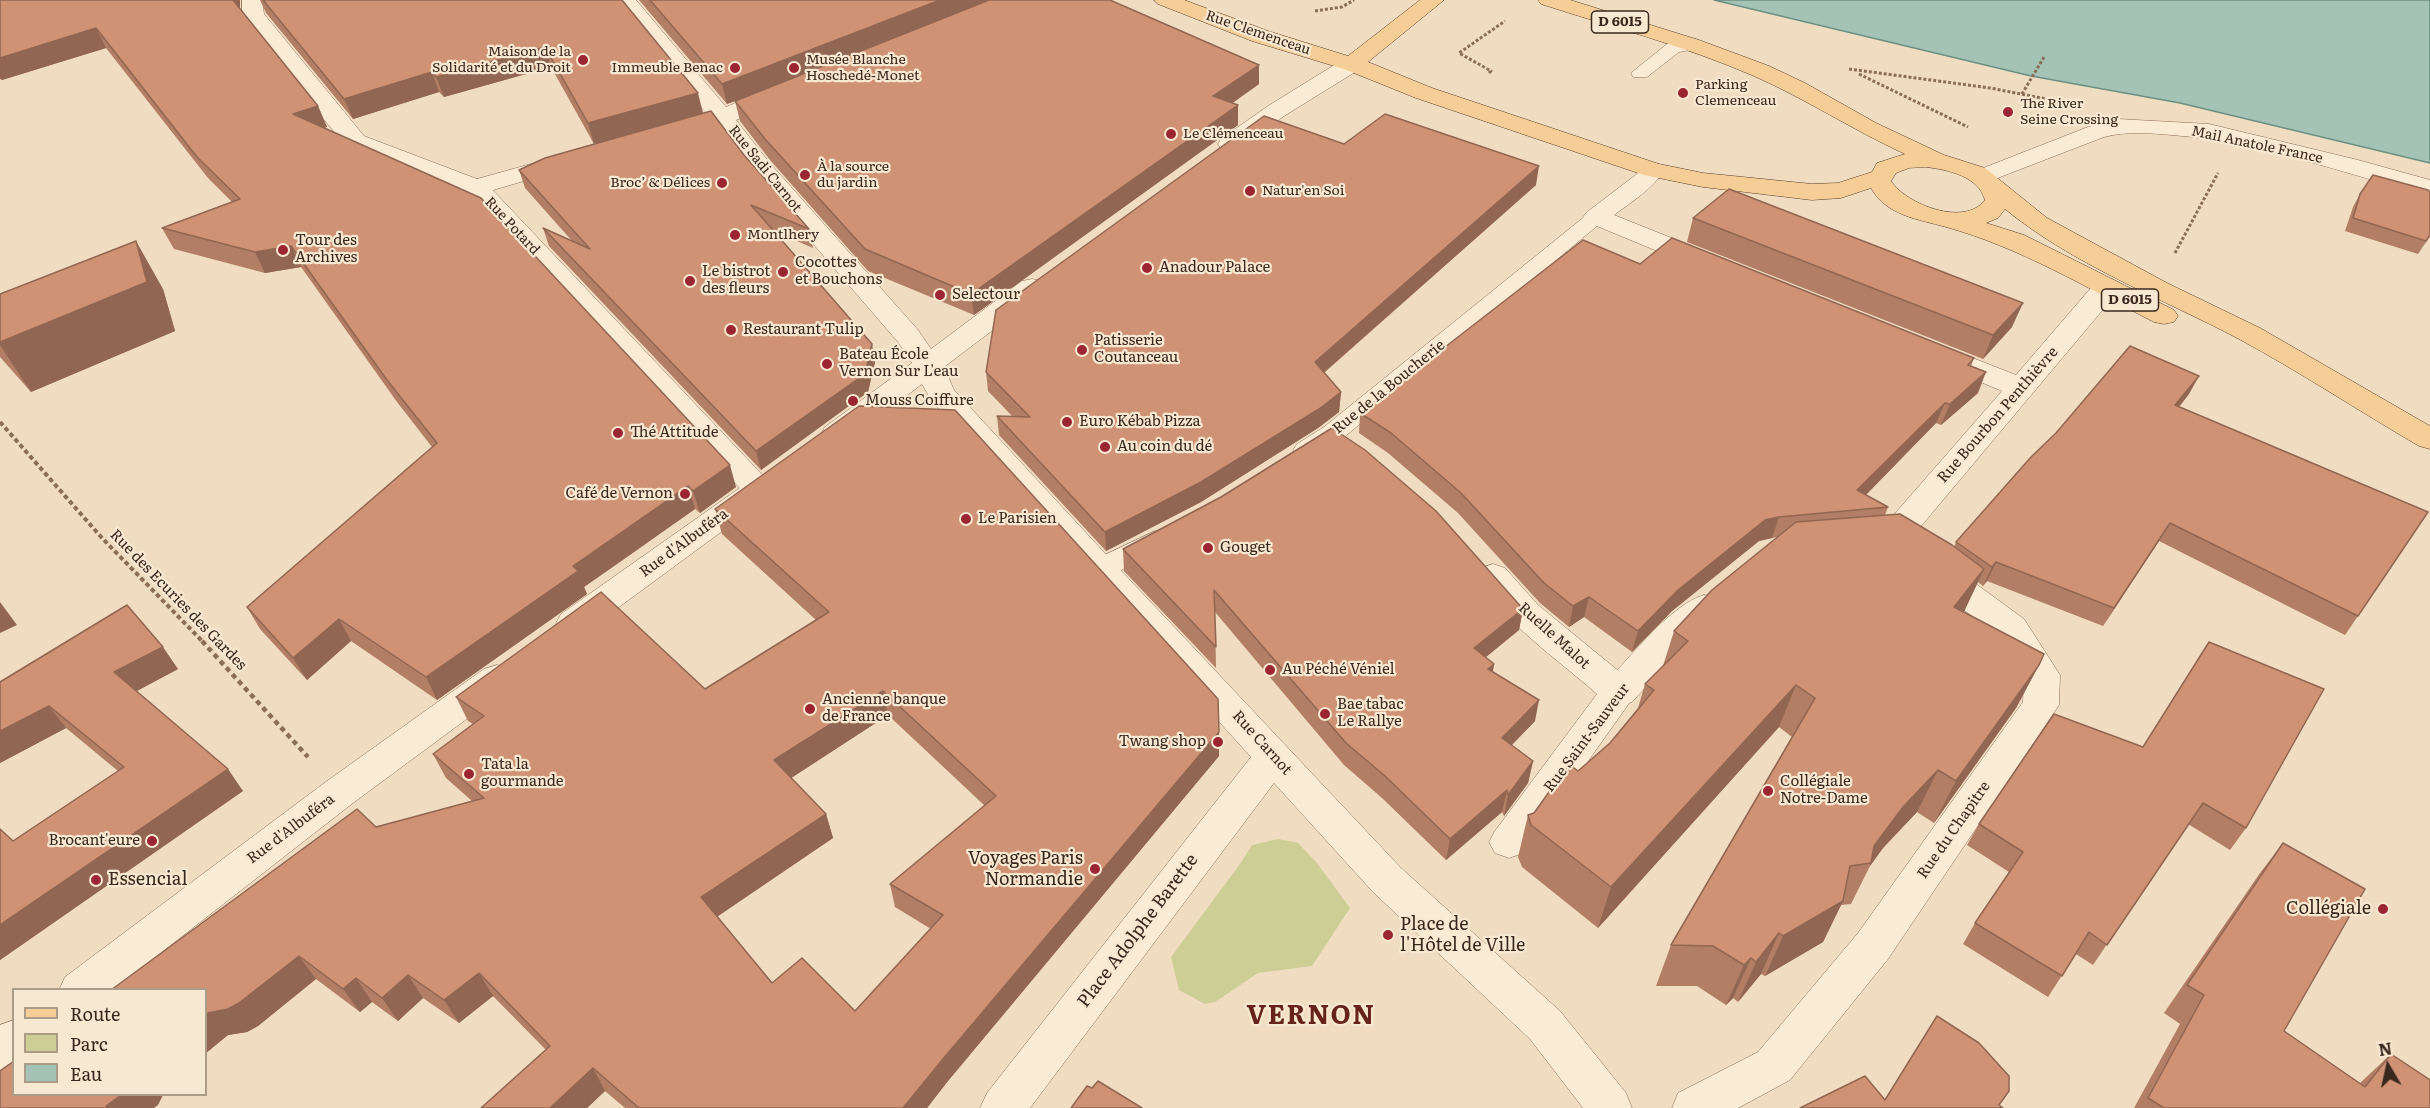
<!DOCTYPE html>
<meta charset="utf-8">
<style>
body{margin:0}
#map{position:relative;width:2430px;height:1108px;overflow:hidden;background:#f0ddc1;font-family:Literata,serif}
canvas{display:block}
.legend{position:absolute;left:12px;top:988px;width:195px;height:108px;box-sizing:border-box;background:#f7e8d1;border:2px solid #ab9b89;margin:0;padding:8px 10px;list-style:none;font-size:18px;color:#39281d}
.legend li{display:flex;align-items:center;gap:12px;height:30px}
.legend b{width:30px;border:2px solid #ab9b89}
.north{position:absolute;left:2358px;top:1036px;width:60px;height:60px;-webkit-text-stroke:4px #f7e8d1;paint-order:stroke;rotate:351deg;font-size:16px;font-weight:700;line-height:24px;text-align:center;color:#39281d}
.north::after{content:'';display:block;margin:auto;width:21px;height:27px;background:#39281d;clip-path:polygon(50% 0,100% 100%,50% 72%,0 100%)}
</style>
<div id="map">
<canvas width="2430" height="1108"></canvas>
<ul class="legend">
<li><b style="height:8px;background:#f5ce97"></b>Route</li>
<li><b style="height:16px;background:#cdce95"></b>Parc</li>
<li><b style="height:16px;background:#a4c2b6"></b>Eau</li>
</ul>
<div class="north">N</div>
</div>
<script>
const context = document.querySelector('canvas').getContext('2d');
context.lineJoin = 'round';
function fillPath(path, color) {
  context.fillStyle = color;
  context.fill(path, 'evenodd');
}
function stroke(path, color, width, dash) {
  context.strokeStyle = color;
  context.lineWidth = width;
  context.lineCap = dash ? 'butt' : 'round';
  context.setLineDash(dash || []);
  context.stroke(path);
}
function label(font, color, halo, rows, align = 'center') {
  context.font = font + ' Literata,serif';
  context.lineWidth = 4.5;
  context.setLineDash([]);
  context.textBaseline = 'middle';
  context.strokeStyle = halo;
  context.fillStyle = color;
  for (const [text, x, y, turn = 0] of rows) {
    context.save();
    context.translate(x, y);
    context.rotate((+turn || 0) * Math.PI / 180);
    context.textAlign = isNaN(turn) ? turn : align;
    if (halo) context.strokeText(text, 0, 0);
    context.fillText(text, 0, 0);
    context.restore();
  }
}
const green = new Path2D(`
 M1278 839 1298 843 1317 863 1350 908 1312 966 1258 973 1215 1002 1205 1004 1179 990 1171 957 1240 864 1252 845Z`);
const water = new Path2D(`
 M1714 0H2430V163L2180 103 2031 76Z`);
const pathFar2 = new Path2D(`
 M1315 11 1342 7 1354 0
 M1849 69 1990 88 2062 102
 M1489 73 1491 71 1459 53 1505 21
 M1859 74 1968 127
 M2022 94 2044 57
 M2175 253 2218 173`);
const pathFar1 = new Path2D(`
 M0 422 102 538 204 643`);
const path = new Path2D(`
 M202 641 308 757`);
const service = new Path2D(`
 M1691 40 1697 41 1700 45 1697 49 1679 52 1647 77H1633L1631 73 1667 44Z
 M1596 211 1603 213 1607 217 1603 221 1342 439C1328 448 1315 460 1297 456L1293 450 1297 444 1324 427 1589 213Z
 M1155 531 1164 533 1168 540 1164 547 1110 576 1100 579 1090 576 1086 569 1090 562Z`);
const pedestrian = new Path2D(`
 M476 179 485 182 769 482 774 489 769 496 758 500 747 496 467 192 463 187 467 182Z
 M1100 557 1112 561 1401 868 1560 1011 1626 1093 1632 1108H1583L1530 1039 1373 892 1274 783 1030 1108H980L987 1093 1251 757 1088 577 1083 569 1088 561Z
 M1493 564 1505 568 1538 605 1632 682 1637 692 1523 853 1509 858 1495 853 1489 842 1495 831 1597 694C1556 658 1505 624 1476 576L1481 568Z`);
const minor = new Path2D(`
 M242 0H262L264 14 364 136 477 179 563 155 572 157 575 162 572 167 476 195 346 146 292 81 245 20 242 15Z
 M614 0H636L726 107C744 100 769 84 788 89L792 94 788 99 736 120 768 161 918 330 931 349 1022 281 1032 279 1042 281 1046 287 1042 293 944 367 954 390 1112 561 1117 569 1112 577 1100 581 1088 577 931 400 922 384 847 441 836 444 825 441 821 434 825 427 912 363 898 342 750 171 716 126 673 138 665 136 661 131 665 126 707 114Z
 M1352 57 1360 59 1363 64 1360 69 1284 116 1239 149 1230 151 1221 149 1218 144 1221 139 1268 106 1344 59Z
 M2118 119 2209 124 2358 160 2430 180V196C2345 174 2260 142 2172 135 2149 133 2127 131 2104 137L1982 184 1973 182 1970 177 1973 172 2088 127Z
 M1653 163 1662 165 1665 170C1652 189 1633 201 1614 215L1714 255 1718 261 1714 267 1705 269 1696 267 1587 222 1583 217 1587 212 1637 174 1644 165Z
 M2106 280 2116 282 2120 288 2116 294 1901 550 1889 553 1877 550 1873 542 1877 534 2002 391 1935 363 1931 357 1935 351 1945 348 1955 351 2016 375 2096 282Z
 M755 481 766 485 771 492 766 499 585 632 573 636 561 632 556 623 561 614 744 485Z
 M1934 558 1946 562 2024 619 2060 675 2059 705 1888 959 1790 1080 1738 1108H1672L1678 1093 1758 1052 1858 933 2023 702 2024 676 2000 637 1922 578 1917 570 1922 562Z
 M1704 595 1716 598 1721 607 1716 616 1697 631 1632 702 1619 706 1606 702 1601 692 1606 682C1631 657 1671 604 1704 595Z
 M497 665 510 669 515 678 510 687 353 803 113 990H59L65 977 327 781 484 669Z
 M14 1020V1066L0 1071V1025Z`);
const primary = new Path2D(`
 M1154 0H1184L1268 31 1348 56 1420 0H1444L1368 62 1432 88 1659 164 1703 173 1812 184 1838 183 1872 172 1877 163 1905 154C1853 130 1806 99 1754 76 1685 46 1612 27 1541 4L1538 0H1570L1699 40 1769 66 1805 83 1876 123 1944 155 1985 168 2047 218 2167 283 2260 328 2430 426V449L2419 446C2359 411 2300 372 2239 339 2163 299 2072 264 2005 209L1998 218 1986 223 2024 235 2174 310 2178 316 2174 322 2164 324 2154 322C2087 288 2019 247 1946 227 1918 219 1887 216 1871 188L1841 198 1812 200 1703 187 1644 175 1416 98 1344 69 1252 41 1158 4ZM1926 167C1949 170 1978 176 1985 200 1965 227 1907 205 1891 181L1896 173 1909 168Z`);
const wall = new Path2D(`
 M0 0H240V9L318 106 327 127 324 128 736 487 700 513 695 509 630 555 584 587 587 594 437 700 351 641 307 680 260 629 247 607 432 447 397 402 301 267 265 273 174 249 162 228 232 202 208 178 106 48 2 80 0 79Z
 M260 0H622L703 113 594 144 551 67 444 97 439 92 353 119 266 13Z
 M639 0H1110L1259 84 1232 103 1238 125 974 315 868 271 770 160 740 121 735 101 727 104Z
 M1344 144 1536 185 1324 373 1341 392 1339 412 1318 428 1201 502 1106 551 999 435 997 416H1012L988 391 986 372Z
 M744 155 809 229 813 248 774 231 875 362 868 392 761 470 549 246 543 228 573 242 525 188 519 170Z
 M2360 194 2430 236 2418 254 2345 231 2353 207Z
 M1693 218 2012 327 1983 359 1687 242Z
 M1640 264 1974 358 1971 366 1978 393 1941 425 1936 423 1866 495 1888 507 1885 515 1954 547 1956 542 2189 394 2179 407 2358 616 2345 635 2159 541 2103 626 1987 581 1983 586 1978 582 1963 612 2039 665 2016 708 1934 823 1917 812 1883 848 1870 866 1851 904 1841 905 1823 942 1765 976 1761 974 1738 1002 1733 998 1726 1005 1697 986H1656L1671 945 1792 737 1779 727 1598 928 1522 867 1518 857 1528 815 1534 813 1610 743 1638 708 1645 684 1663 666 1674 631 1777 537 1759 541 1672 611 1632 652 1584 617 1569 627 1540 603 1458 513 1388 453 1359 433 1360 413Z
 M163 289 175 331 31 392 0 357V294Z
 M715 509 1219 732V756L948 1081 927 1108H625L605 1091 587 1108H481L546 1050 493 996 459 1023 423 998 398 1021 372 1002 360 1012 316 979 258 1026 247 1032 228 1035 206 1053V990L376 827 472 801 446 778 433 754 473 724 468 721 456 697 705 689 816 620 722 534ZM888 715 985 806 890 884 895 907 931 929 855 1011 772 983 717 916 833 838 826 814 791 778Z
 M1123 549 1523 609 1519 630 1486 657 1494 664 1493 672 1535 721 1512 745 1533 761 1528 783 1504 816 1502 812 1446 860 1382 798 1344 765 1215 612 1216 668 1124 571Z
 M127 605 178 669 137 691 243 791 0 960V829L13 841 118 771 66 728 0 763Z
 M2054 714 2246 828 2230 850 2188 824 2093 965 2076 954 2048 997 1963 944 1975 923 2009 872 1967 845 1979 824Z
 M2283 843 2284 1031 2360 1083 2391 1054 2430 1108H2134L2180 1024 2164 1013 2260 873Z`);
const shadedWall = new Path2D(`
 M233 0H240V15Z
 M940 0H991L727 104 722 84Z
 M96 28 106 48 2 80 0 78V58Z
 M545 47 551 67 444 97 436 77Z
 M1259 65V84L1213 117V96Z
 M432 72 439 92 353 119 344 99Z
 M698 93 703 113 594 144 588 123Z
 M1238 105V125L974 315 971 294Z
 M318 106 327 127 302 134 293 114Z
 M1539 166 1536 185 1314 381 1315 362Z
 M136 241 163 289 175 331 31 392 0 345V342Z
 M291 246 301 267 265 273 255 252Z
 M2023 303 2012 327 1983 359 1993 335Z
 M872 344 875 362 868 392 761 470 756 451Z
 M1986 372 1978 393 1941 425 1950 404Z
 M2199 376 2189 394 2166 423 2175 405Z
 M1341 392 1339 412 1318 428 1201 502 1106 551 1105 532Z
 M1945 403 1936 423 1850 511 1857 490Z
 M730 465 736 487 700 513 693 491Z
 M688 486 695 509 584 587 587 594 437 700 426 677 573 566Z
 M1779 517 1772 538 1759 541 1672 611 1632 652 1638 631 1678 590 1765 520Z
 M2170 523 2159 541 2103 626 2114 608Z
 M1996 562 1987 581 1983 586 1992 567Z
 M1984 569 1964 612 1954 607Z
 M1589 597 1584 617 1569 627 1573 606Z
 M0 602 17 625 0 633Z
 M1523 609 1519 630 1470 670 1474 648Z
 M339 619 351 641 307 680 293 658Z
 M163 647 178 669 131 694 114 672Z
 M1494 664 1490 685 1488 669Z
 M2039 665 2016 708 1934 823 1956 781Z
 M1796 685 1779 727 1598 928 1611 887Z
 M883 691 888 715 782 784 774 760Z
 M1539 700 1535 721 1498 759 1502 738Z
 M49 706 66 728 0 763V731Z
 M1219 732V756L948 1081 927 1108H903L943 1059Z
 M1533 761 1528 783 1504 816 1508 795Z
 M228 769 243 791 0 960V925Z
 M1938 770 1917 812 1883 848 1870 866 1874 846 1903 807Z
 M1507 790 1502 812 1446 860 1450 839Z
 M826 814 833 838 711 921 701 897Z
 M1843 901 1823 942 1765 976 1783 936Z
 M1779 933 1761 974 1738 1002 1756 962Z
 M299 956 316 979 258 1026 247 1032 228 1035 206 1053V1015Z
 M1751 958 1733 998 1726 1005 1744 965Z
 M479 973 493 996 459 1023 444 1000Z
 M408 975 423 998 398 1021 382 998Z
 M356 978 372 1002 360 1012 343 989Z
 M593 1068 605 1091 587 1108H550Z
 M121 1095H163L158 1105 154 1108H108L106 1106Z`);
const building = new Path2D(`
 M0 0H233L318 106 293 114 481 198 730 465 693 491 688 486 622 532 573 566 578 571 426 677 339 619 293 658 247 607 437 443 387 380 291 246 255 252 162 228 240 199 197 157 96 28 0 58Z
 M263 0H622L698 93 588 123 545 47 436 77 432 72 344 99Z
 M650 0H940L722 84Z
 M989 0H1110L1259 65 1213 96 1238 105 971 294 865 249 765 139 735 101Z
 M711 111 744 155 809 229 751 205 872 344 865 374 756 451 543 228 590 249 519 170 545 158Z
 M1385 114 1539 166 1315 362 1341 392 1319 409 1201 482 1105 532 997 416 1030 417 986 372 996 310 1264 116 1344 144Z
 M2373 175 2428 190 2430 192V235L2426 241 2353 218 2360 194Z
 M1729 189 2023 303 1993 335 1693 218Z
 M1672 238 1974 358 1968 365 1986 372 1950 404 1945 403 1857 490 1888 507 1779 517 1765 520 1678 590 1638 631 1589 597 1573 606 1544 583 1461 493 1391 433 1360 413 1583 240 1640 264Z
 M136 241 147 282 0 342V294Z
 M2130 346 2199 376 2175 405 2428 512 2358 616 2170 523 2114 608 1996 562 1992 567 1956 542 2031 457 2056 433Z
 M859 406 955 410 1218 699 1219 732 943 1059 903 1108H639L593 1068 550 1108H481L550 1046 479 973 444 1000 408 975 382 998 356 978 343 989 299 956 239 1003 228 1009 208 1013 206 1015V990H111L357 809 376 827 484 798 433 754 484 716 456 697 601 592 705 689 829 612 715 509ZM883 691 996 796 890 884 943 915 855 1011 802 958 772 983 701 897 826 814 774 760Z
 M1332 428 1365 450 1436 511 1523 609 1474 648 1494 664 1488 669 1539 700 1502 738 1533 761 1508 795 1507 790 1450 839 1385 776 1346 743 1214 590 1216 647 1123 549 1221 497Z
 M1900 514 1952 545 1984 569 1954 607 2044 654 2039 665 1956 781 1938 770 1903 807 1874 846 1871 863 1850 866 1843 901 1783 936 1779 933 1756 962 1751 958 1744 965 1713 946 1671 945 1815 698 1796 685 1611 887 1531 825 1528 815 1534 813 1569 764 1578 771 1610 743 1654 690 1645 684 1688 641 1674 631 1712 590 1796 522Z
 M127 605 163 647 114 672 228 769 0 925V829L13 841 124 767 49 706 0 731V682Z
 M2209 642 2324 689 2246 828 2203 803 2107 945 2089 932 2062 976 1975 923 2023 852 1979 824 2054 714 2143 747Z
 M2283 843 2365 889 2284 1031 2365 1087 2391 1054 2430 1080V1108H2164L2148 1098 2204 995 2187 985Z
 M1937 1016 1979 1043 2009 1076V1091L1999 1105 2003 1108H1800L1865 1076 1885 1100Z
 M14 1061V1095H121L106 1106 108 1108H0V1071Z
 M1098 1081 1142 1108H1071L1087 1086 1092 1088Z`);
const markers = [
 [583,60,6,"#9b2632"],
 [735,68,6,"#9b2632"],
 [794,68,6,"#9b2632"],
 [1683,93,6,"#9b2632"],
 [2008,112,6,"#9b2632"],
 [1171,134,6,"#9b2632"],
 [805,175,6,"#9b2632"],
 [722,183,6,"#9b2632"],
 [1250,191,6,"#9b2632"],
 [735,235,6,"#9b2632"],
 [283,250,6,"#9b2632"],
 [1147,268,6,"#9b2632"],
 [783,272,6,"#9b2632"],
 [690,281,6,"#9b2632"],
 [940,295,6,"#9b2632"],
 [731,330,6,"#9b2632"],
 [1082,350,6,"#9b2632"],
 [827,364,6,"#9b2632"],
 [853,401,6,"#9b2632"],
 [1067,422,6,"#9b2632"],
 [618,433,6,"#9b2632"],
 [1105,447,6,"#9b2632"],
 [685,494,6,"#9b2632"],
 [966,519,6,"#9b2632"],
 [1208,548,6,"#9b2632"],
 [1270,670,6,"#9b2632"],
 [810,709,6,"#9b2632"],
 [1325,714,6,"#9b2632"],
 [1218,742,6,"#9b2632"],
 [469,774,6,"#9b2632"],
 [1768,791,6,"#9b2632"],
 [152,841,6,"#9b2632"],
 [1095,869,6,"#9b2632"],
 [96,880,6,"#9b2632"],
 [2383,909,6,"#9b2632"],
 [1388,935,6,"#9b2632"]
];
const shields = [
 [1620,22,57],
 [2130,300,57]
];
const shieldNames = [
 ["D 6015",1620,22],
 ["D 6015",2130,300]
];
const farStreetnames = [
 ["Rue Clemenceau",1258,33,19],
 ["Mail Anatole France",2257,145,12],
 ["Rue Sadi Carnot",765,169,51],
 ["Rue Potard",512,226,47]
];
const farPoinames = [
 ["Maison de la",571,52,"right"],
 ["Solidarité et du Droit",571,68,"right"],
 ["Musée Blanche",806,60],
 ["Hoschedé-Monet",806,76],
 ["Immeuble Benac",723,68,"right"],
 ["Parking",1695,85],
 ["Clemenceau",1695,101],
 ["The River",2020,104],
 ["Seine Crossing",2020,120],
 ["Le Clémenceau",1183,134],
 ["À la source",817,167],
 ["du jardin",817,183],
 ["Broc’ & Délices",710,183,"right"],
 ["Natur'en Soi",1262,191],
 ["Montlhery",747,235]
];
const poiNames = [
 ["Tour des",295,241],
 ["Archives",295,258],
 ["Cocottes",795,263],
 ["et Bouchons",795,280],
 ["Anadour Palace",1159,268],
 ["Le bistrot",702,272],
 ["des fleurs",702,289],
 ["Selectour",952,295],
 ["Restaurant Tulip",743,330],
 ["Patisserie",1094,341],
 ["Coutanceau",1094,358],
 ["Bateau École",839,355],
 ["Vernon Sur L'eau",839,372],
 ["Mouss Coiffure",865,401],
 ["Euro Kébab Pizza",1079,422],
 ["Thé Attitude",630,433],
 ["Au coin du dé",1117,447],
 ["Café de Vernon",673,494,"right"],
 ["Le Parisien",978,519],
 ["Gouget",1220,548],
 ["Au Péché Véniel",1282,670],
 ["Ancienne banque",822,700],
 ["de France",822,717],
 ["Bae tabac",1337,705],
 ["Le Rallye",1337,722],
 ["Twang shop",1206,742,"right"],
 ["Tata la",481,765],
 ["gourmande",481,782],
 ["Collégiale",1780,782],
 ["Notre-Dame",1780,799],
 ["Brocant'eure",140,841,"right"]
];
const streetNames = [
 ["Rue de la Boucherie",1389,387,-39],
 ["Rue Bourbon Penthièvre",1998,415,-49],
 ["Rue d'Albuféra",684,543,-36],
 ["Rue des Ecuries des Gardes",178,600,46],
 ["Ruelle Malot",1554,636,42],
 ["Rue Saint-Sauveur",1587,738,-53],
 ["Rue Carnot",1262,743,48],
 ["Rue d'Albuféra",291,829,-37],
 ["Rue du Chapitre",1954,830,-55]
];
const nearPoinames = [
 ["Voyages Paris",1083,859],
 ["Normandie",1083,880],
 ["Essencial",108,880,"left"],
 ["Collégiale",2371,909],
 ["Place de",1400,925,"left"],
 ["l'Hôtel de Ville",1400,946,"left"]
];
const nearStreetnames = [
 ["Place Adolphe Barette",1138,931,-53]
];
const nearDistrictnames = [
 ["VERNON",1311,1016]
];
fillPath(green, '#cdce95');
fillPath(water, '#a4c2b6');
stroke(water, '#6b9083', 1.5);
stroke(service, '#8a6e58', 1);
stroke(pedestrian, '#8a6e58', 1);
stroke(minor, '#8a6e58', 1);
stroke(primary, '#573c2c', 1);
stroke(pathFar2, '#8a6e58', 3, [3, 2]);
stroke(pathFar1, '#8a6e58', 4, [4.5, 3]);
stroke(path, '#8a6e58', 4.5, [5, 4]);
fillPath(service, '#faebd5');
fillPath(pedestrian, '#faebd5');
fillPath(minor, '#faebd5');
fillPath(primary, '#f5ce97');
fillPath(wall, '#b27e65');
fillPath(shadedWall, '#916652');
fillPath(building, '#cf9275');
stroke(building, '#916652', 1.5);
for (const [x, y, r, color] of markers) {
  const dot = new Path2D();
  dot.arc(x, y, r, 0, 2 * Math.PI);
  context.fillStyle = color;
  context.fill(dot);
  stroke(dot, '#f7e8d1', 2);
}
for (const [x, y, w] of shields) {
  const box = new Path2D();
  box.roundRect(x - w / 2, y - 11, w, 22, 4.5);
  context.fillStyle = '#f7e8d1';
  context.fill(box);
  stroke(box, '#39281d', 1.5);
}
label('bold 14px', '#39281d', null, shieldNames);
label('14px', '#39281d', '#f7e8d1', farStreetnames);
label('14px', '#39281d', '#f7e8d1', farPoinames, 'left');
label('15px', '#39281d', '#f7e8d1', poiNames, 'left');
label('15px', '#39281d', '#f7e8d1', streetNames);
label('18px', '#39281d', '#f7e8d1', nearPoinames, 'right');
label('18px', '#39281d', '#f7e8d1', nearStreetnames);
context.letterSpacing = '1.5px';
label('bold 26px', '#67231b', '#f7e8d1', nearDistrictnames);
context.letterSpacing = '0px';
</script>
